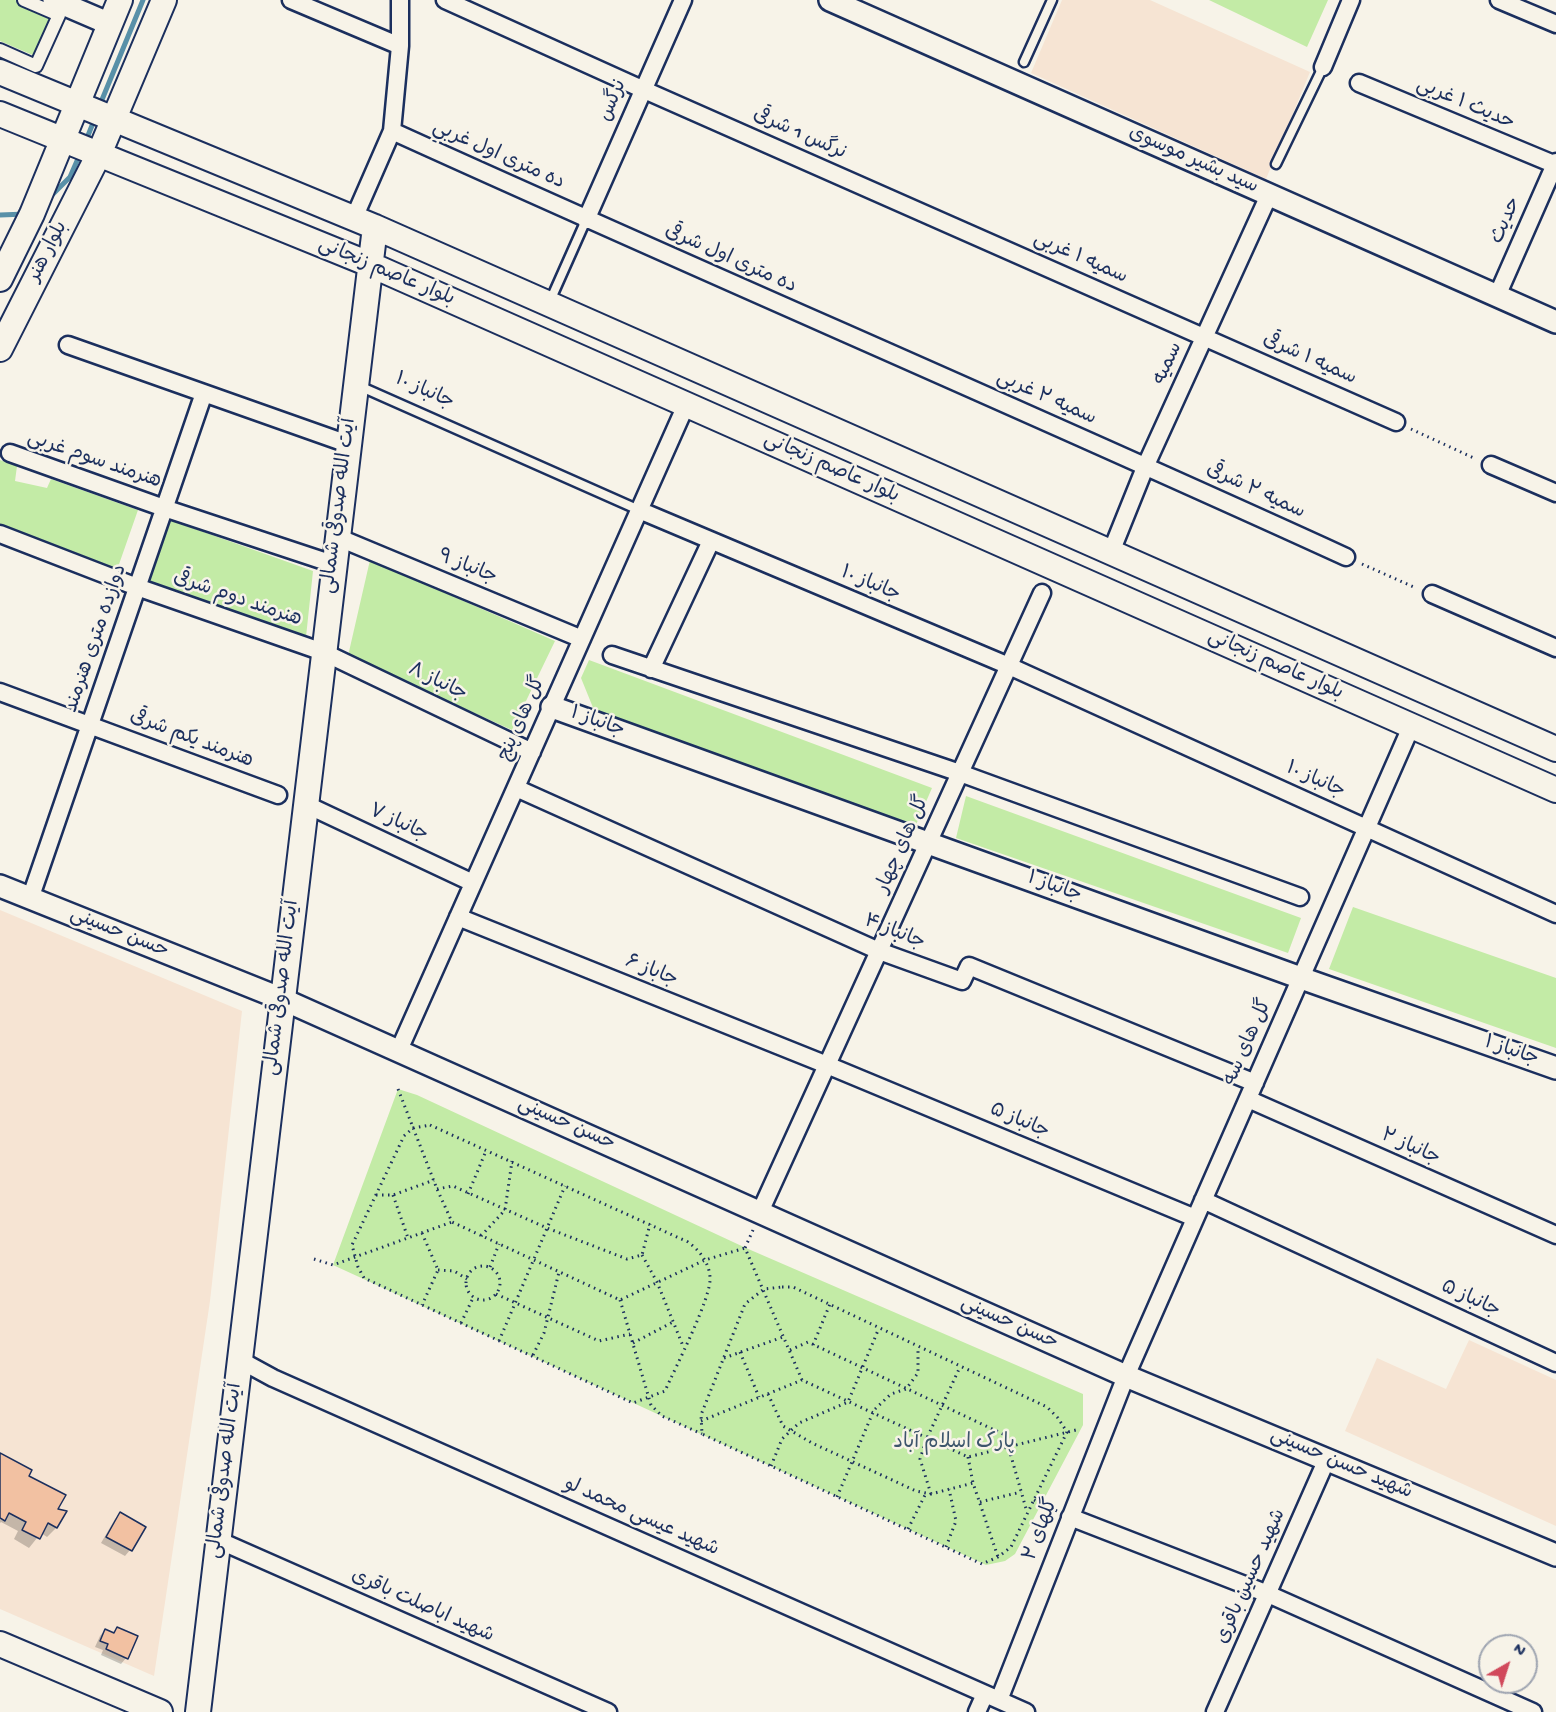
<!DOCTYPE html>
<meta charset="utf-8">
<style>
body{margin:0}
#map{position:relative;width:1556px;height:1712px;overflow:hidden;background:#f7f3e8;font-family:"Gochi Hand",sans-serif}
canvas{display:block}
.north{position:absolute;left:1478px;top:1634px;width:60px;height:60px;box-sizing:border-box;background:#f7f3e8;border:2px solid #9fa5b1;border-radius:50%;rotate:39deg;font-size:16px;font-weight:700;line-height:24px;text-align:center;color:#1b2f5e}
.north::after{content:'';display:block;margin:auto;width:21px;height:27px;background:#d1495b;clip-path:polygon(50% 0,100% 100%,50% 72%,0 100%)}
</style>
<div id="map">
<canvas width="1556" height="1712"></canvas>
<div class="north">N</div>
</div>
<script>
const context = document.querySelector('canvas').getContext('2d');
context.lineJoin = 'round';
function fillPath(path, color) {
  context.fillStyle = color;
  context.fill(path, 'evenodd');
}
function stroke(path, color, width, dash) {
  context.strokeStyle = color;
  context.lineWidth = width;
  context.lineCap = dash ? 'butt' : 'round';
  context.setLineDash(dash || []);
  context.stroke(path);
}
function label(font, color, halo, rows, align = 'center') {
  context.font = font + ' "Gochi Hand","Playpen Sans Arabic",sans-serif';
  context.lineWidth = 5;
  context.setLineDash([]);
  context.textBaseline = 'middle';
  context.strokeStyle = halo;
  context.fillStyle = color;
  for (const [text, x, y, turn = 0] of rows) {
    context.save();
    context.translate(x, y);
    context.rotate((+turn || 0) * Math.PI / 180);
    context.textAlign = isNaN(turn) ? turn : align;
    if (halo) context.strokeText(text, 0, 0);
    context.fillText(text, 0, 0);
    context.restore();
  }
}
const built = new Path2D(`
 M1062 0H1150L1310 72 1266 179 1031 73Z
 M0 910 242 1011 210 1301 154 1676 0 1609Z
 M1469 1340 1556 1380V1526L1345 1431 1377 1358 1446 1389Z`);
const green = new Path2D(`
 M0 0H15L52 16 35 56 0 41Z
 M1209 0H1328L1307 47Z
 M0 460 17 466 15 481 47 488 51 479 138 510 117 570 0 530Z
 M170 520 313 571 306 637 148 582Z
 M370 560 555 641 512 730 348 656Z
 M589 660 932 788 915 827 625 725 594 710 581 678Z
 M966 796 1301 918 1288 953 956 838Z
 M1353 907 1556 978V1048L1329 969Z
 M398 1089 417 1095 746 1248 1083 1394V1425L1015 1554 1005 1561 986 1565 333 1265Z`);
const shadow = new Path2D(`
 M0 1455 27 1476 56 1510V1528L47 1537 41 1533 29 1548 14 1539 18 1531 1 1522 0 1523Z
 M120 1514 144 1527 130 1550 125 1556 101 1543 115 1519Z
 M117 1628 126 1658 121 1664 101 1655 103 1650 95 1647 100 1636 105 1630 112 1633Z`);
const stream = new Path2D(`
 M99 107 143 0
 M85 143 95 118
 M50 197 70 177 80 154
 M0 215 26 214`);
const building = new Path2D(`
 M0 1453 32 1470 29 1476 66 1495 58 1509 67 1511 57 1528 48 1523 40 1539 22 1530 26 1522 9 1513 5 1521 0 1518Z
 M120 1512 146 1527 132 1551 106 1537Z
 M117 1627 138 1636 128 1659 106 1649 108 1644 100 1641 105 1629 114 1633Z`);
const path = new Path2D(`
 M1411 429 1476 459
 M1362 564 1416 588
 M398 1089 437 1189 452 1222 620 1300 705 1260 745 1248
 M430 1125 688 1242C699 1250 709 1262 710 1277 712 1297 675 1368 665 1391L633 1403 364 1278 358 1267 352 1245 404 1136 413 1128Z
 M437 1189 453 1186 547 1228 627 1259 642 1255 650 1224
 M468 1194 486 1151
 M376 1195H393L434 1180
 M393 1195 408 1238
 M753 1230 745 1248 802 1380 968 1457 1076 1430
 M422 1233 438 1270 422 1305
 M481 1236 505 1210 512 1161
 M642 1255 657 1282 683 1346
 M314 1259 333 1265 452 1222
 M466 1283a17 17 0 1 1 34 0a17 17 0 1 1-34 0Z
 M490 1267 499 1244
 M438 1270 454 1271 467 1279
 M782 1287H793L1047 1407 1058 1418 1067 1432 1011 1547 998 1557 982 1564 702 1434 701 1415 745 1304 764 1289Z
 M496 1294 599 1341 630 1334
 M620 1300 651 1405 662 1416 702 1434
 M461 1323 473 1298
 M499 1341 565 1186
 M633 1343 673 1322
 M813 1345 830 1304
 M790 1350 808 1342 1005 1435 1027 1512
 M740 1352 759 1397
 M533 1355 544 1333 559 1272
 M724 1358 783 1337
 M768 1394 783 1426 812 1443 916 1491 931 1494 973 1483 998 1557
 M701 1421 802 1380
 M968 1457 973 1483
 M771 1466 782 1439 799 1423 848 1402 879 1328
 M931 1494 920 1459 927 1438 960 1367
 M837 1497 874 1410 891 1394 906 1389 918 1373V1347
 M1034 1500 1057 1511
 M980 1502 1021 1492
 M908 1529 926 1493
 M946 1547 956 1521 949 1489`);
const service = new Path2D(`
 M1024 62 1052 0
 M1276 164 1323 67
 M550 301 586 220
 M357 385 639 510`);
const pedestrian = new Path2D(`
 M0 50 36 66 59 15 24 0`);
const minor = new Path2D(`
 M291 0 400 46
 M445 0 642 89 1396 422
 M1499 0 1556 24
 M1323 67 1351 0
 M1359 83 1556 165
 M392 131C709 275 1029 412 1346 557
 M354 218 392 131 400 46V0
 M586 220 683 0
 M1497 296 1556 162
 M68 345 348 444
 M10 453 164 508 333 564
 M1491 465 1556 493
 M639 510 1009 666 1556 914
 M0 534 137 587 323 652 532 752
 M337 537 582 639
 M1111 552 1146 465 1269 195
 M1432 594 1556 648
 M612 655 960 773 1300 897
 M651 669 711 541
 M0 692 278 795
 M516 788 879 951 962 981 969 966 1255 1083
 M305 804 473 883
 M30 899 204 393
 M458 917 827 1065 1195 1218
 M399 1050 686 405
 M1248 1099 1556 1235
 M1203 1200 1556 1363
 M760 1212 1042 593
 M240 1360 273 1378 1026 1712
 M1070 1517 1268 1594 1533 1712
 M218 1540 608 1712
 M999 1700 1126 1376 1411 727
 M977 1712 985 1694
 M1215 1712 1327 1459`);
const tertiary = new Path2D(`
 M54 0 110 24
 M830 0 1556 322
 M552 707 1301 978 1556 1068
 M0 886 282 999 1126 1376 1556 1555`);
const secondary = new Path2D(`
 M0 72 375 227 1556 749
 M0 114 369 264 1556 790
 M0 279 32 214 120 0
 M0 349 99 154 164 0
 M0 1644 160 1712
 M198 1712 375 227`);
const streetNames = [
 ["نرگس",614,101,-67],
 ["حدیث ۱ غربی",1465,105,23],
 ["نرگس 1 شرقی",799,135,24],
 ["ده متری اول غربي",498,156,24],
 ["سید بشیر موسوی",1193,161,24],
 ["حدیث",1507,221,-66],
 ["بلوار هنر",49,252,-63],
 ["سمیه ۱ غربی",1080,259,24],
 ["ده متری اول شرقی",730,260,24],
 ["بلوار عاصم زنجانی",386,273,23],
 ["سمیه ۱ شرقی",1309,360,24],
 ["سمیه",1169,364,-65],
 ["جانباز ۱۰",424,392,24],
 ["سمیه ۲ غربی",1046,399,24],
 ["هنرمند سوم غربی",94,461,19],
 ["بلوار عاصم زنجانی",831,469,24],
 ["سمیه ۲ شرقی",1255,492,25],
 ["آیت الله صدوقی شمالی",340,506,-83],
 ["جانباز ۹",467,568,22],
 ["جانباز ۱۰",870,585,23],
 ["هنرمند دوم شرقی",237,600,19],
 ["دوازده متری هنرمند",97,639,-71],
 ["بلوار عاصم زنجانی",1275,666,24],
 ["جانباز ۸",437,683,26],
 ["گل های پنج",523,719,-66],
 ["جانباز ۱",597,723,20],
 ["هنرمند یکم شرقی",191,740,21],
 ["جانباز ۱۰",1315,781,24],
 ["جانباز ۷",398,824,25],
 ["گل های چهار",904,845,-66],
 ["جانباز ۱",1054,888,20],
 ["جانباز ۴",894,933,22],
 ["حسن حسینی",119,934,22],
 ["جاباز ۶",651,972,22],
 ["آیت الله صدوقی شمالی",283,988,-83],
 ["گل های سه",1249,1043,-66],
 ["جانباز ۱",1511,1052,19],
 ["جانباز ۵",1019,1122,23],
 ["حسن حسینی",566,1125,24],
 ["جانباز ۲",1410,1148,24],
 ["جانباز ۵",1470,1300,25],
 ["حسن حسینی",1009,1324,24],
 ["شهید حسن حسینی",1341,1465,23],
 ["آیت الله صدوقی شمالی",226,1471,-83],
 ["شهید عیسی محمد لو",641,1518,24],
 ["گلهای ۲",1042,1530,-69],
 ["شهید حسین باقری",1252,1577,-66],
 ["شهید اباصلت باقری",422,1607,24]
];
const parkNames = [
 ["پارک اسلام آباد",954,1444]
];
fillPath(built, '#f6e4d3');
fillPath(green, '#c3eba6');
fillPath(shadow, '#0003');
stroke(stream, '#5890a8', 5);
fillPath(building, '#f2c1a2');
stroke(building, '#1b2f5e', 1.5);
stroke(service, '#1b2f5e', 13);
stroke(pedestrian, '#1b2f5e', 16);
stroke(minor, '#1b2f5e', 21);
stroke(tertiary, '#1b2f5e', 26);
stroke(secondary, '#1b2f5e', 28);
stroke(path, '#1b2f5e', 3, [1.5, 4.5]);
stroke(service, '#f7f3e8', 8);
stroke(pedestrian, '#f7f3e8', 12);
stroke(minor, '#f7f3e8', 16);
stroke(tertiary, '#f7f3e8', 21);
stroke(secondary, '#f7f3e8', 24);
label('20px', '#1b2f5e', '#f7f3e8', streetNames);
label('20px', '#3d556c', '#f7f3e8', parkNames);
</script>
